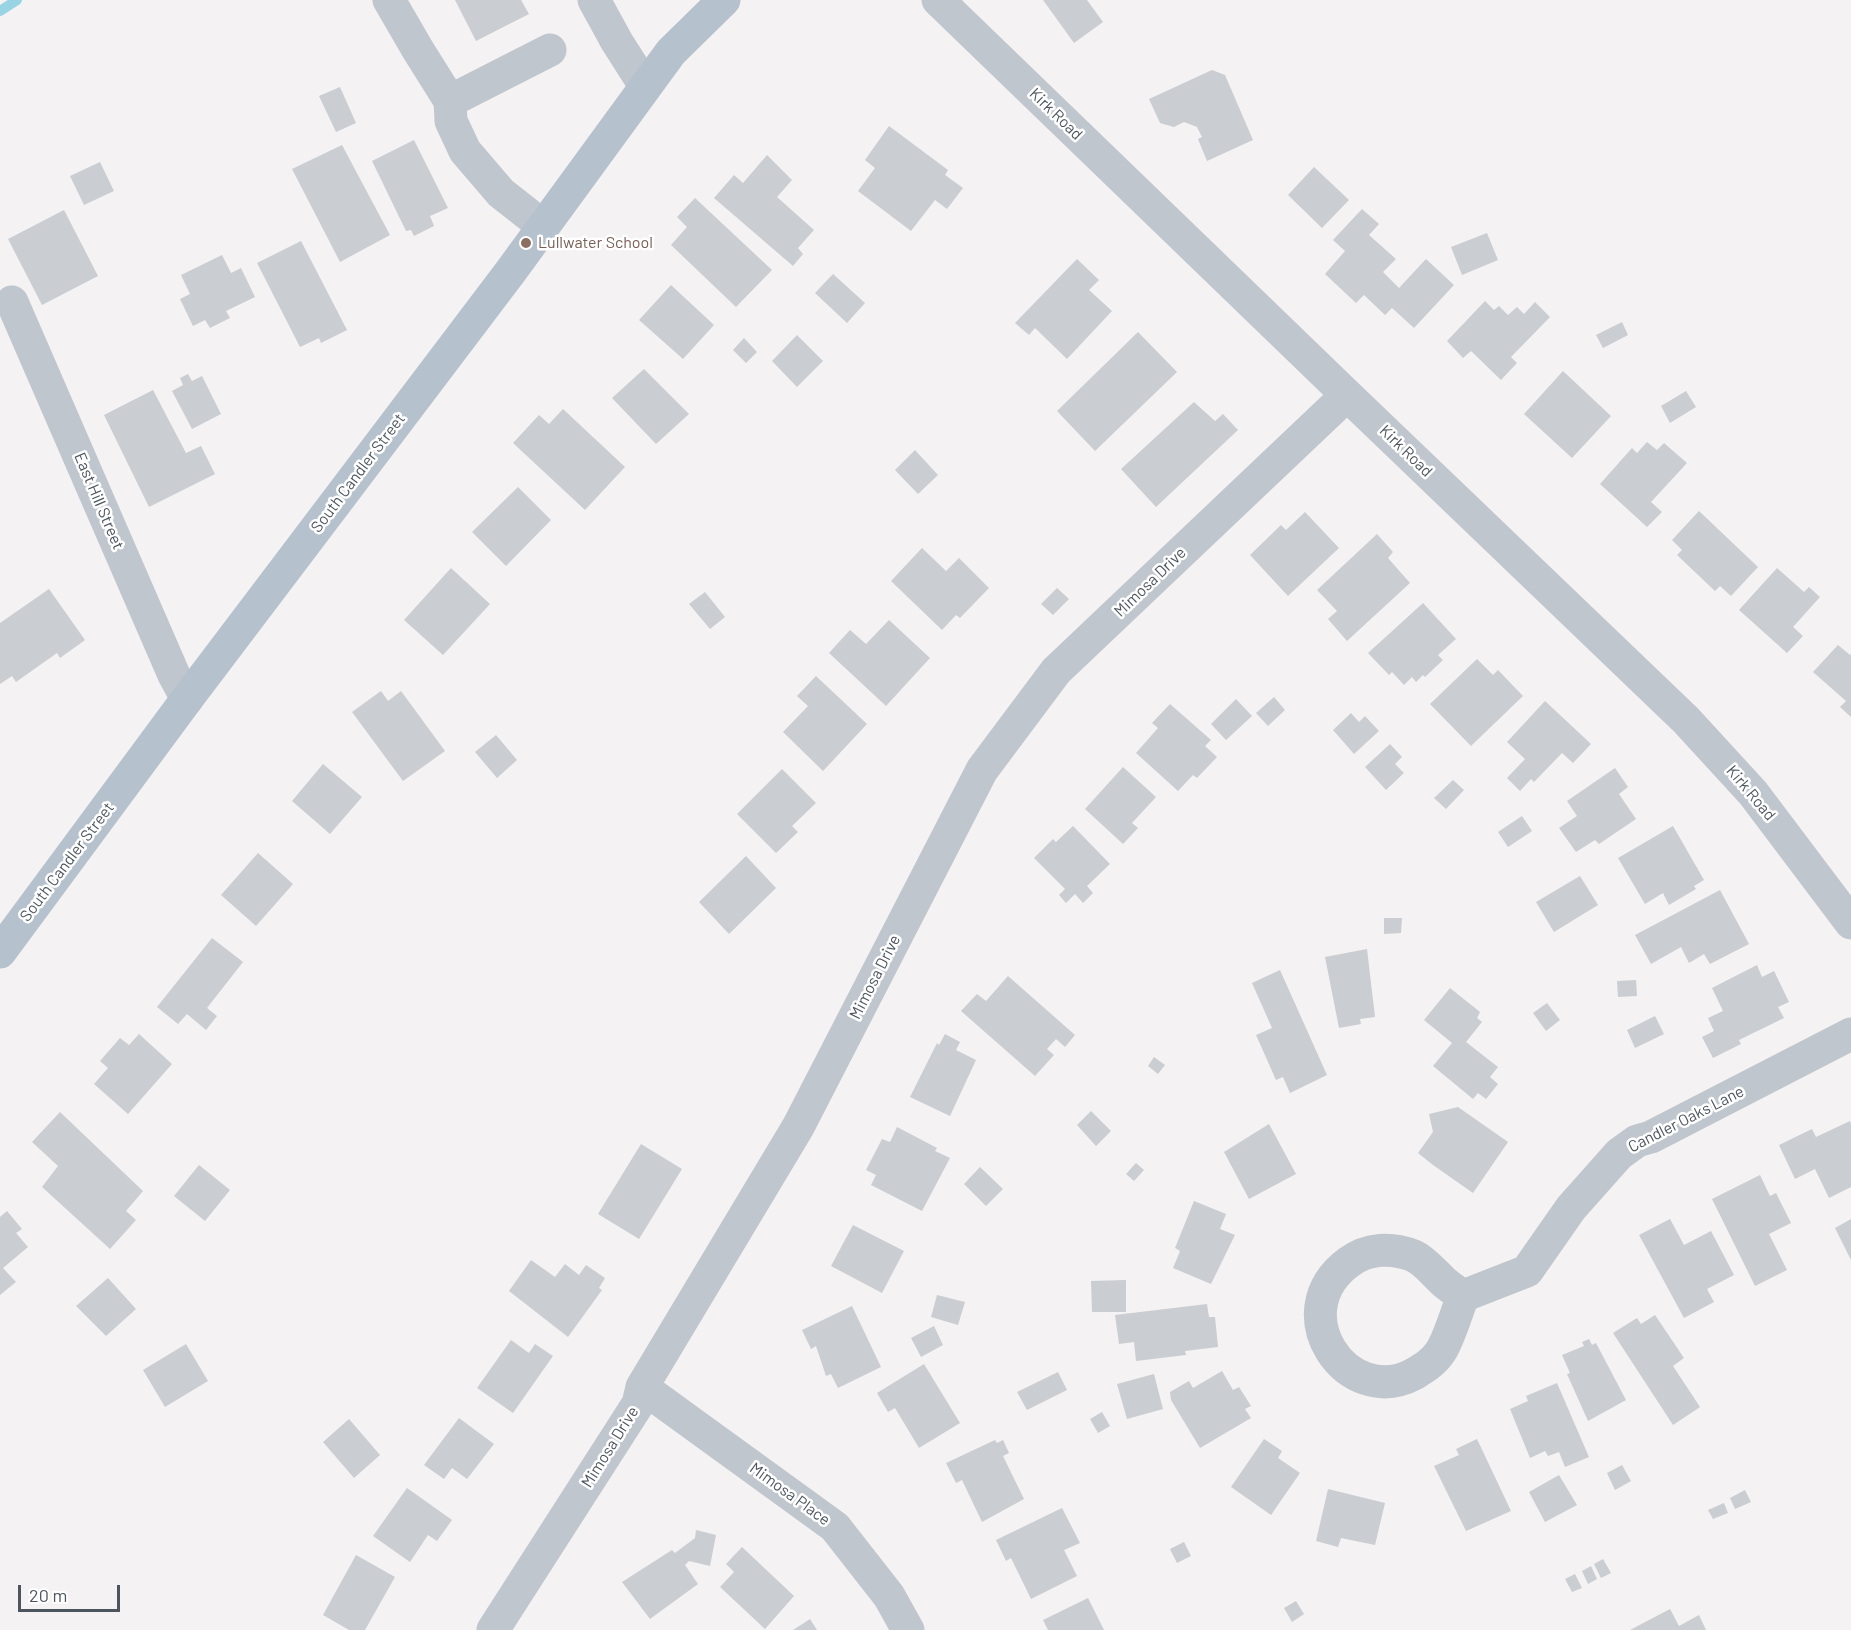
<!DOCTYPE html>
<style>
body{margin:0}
#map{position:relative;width:1851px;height:1630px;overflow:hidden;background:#f4f2f2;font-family:Barlow,sans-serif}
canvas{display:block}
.scale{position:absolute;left:18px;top:1585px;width:102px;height:27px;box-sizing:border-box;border:3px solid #4c555e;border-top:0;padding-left:8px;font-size:18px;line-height:21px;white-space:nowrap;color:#4c555e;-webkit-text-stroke:4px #fff;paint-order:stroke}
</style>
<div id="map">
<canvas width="1851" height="1630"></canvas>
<div class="scale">20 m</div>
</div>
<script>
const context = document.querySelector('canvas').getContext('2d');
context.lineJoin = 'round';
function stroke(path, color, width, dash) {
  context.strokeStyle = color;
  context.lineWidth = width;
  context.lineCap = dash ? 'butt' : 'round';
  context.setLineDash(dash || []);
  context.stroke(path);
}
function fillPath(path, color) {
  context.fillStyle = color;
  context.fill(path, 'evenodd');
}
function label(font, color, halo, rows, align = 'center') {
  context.font = font + ' Barlow,sans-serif';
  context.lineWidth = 5;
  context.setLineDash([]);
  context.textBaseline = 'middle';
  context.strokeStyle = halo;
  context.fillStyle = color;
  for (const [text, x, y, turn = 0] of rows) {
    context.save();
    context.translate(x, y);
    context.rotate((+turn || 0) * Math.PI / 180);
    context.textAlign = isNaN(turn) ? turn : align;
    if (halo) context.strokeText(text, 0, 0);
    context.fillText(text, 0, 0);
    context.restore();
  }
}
const stream = new Path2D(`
 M0 11 17 0`);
const building = new Path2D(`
 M455 0H521L529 14 476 41Z
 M1043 0H1087L1103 22 1074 43Z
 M1212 70 1225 75 1253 140 1207 161 1198 139 1202 137 1197 127 1184 122 1174 127 1160 123 1149 99Z
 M340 87 356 123 336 132 319 96Z
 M889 126 948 170 945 175 963 188 947 209 935 200 911 231 858 191 875 168 865 160Z
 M414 140 448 208 430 216 434 226 414 236 411 230 406 231 372 161Z
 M342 145 390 235 340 262 292 169Z
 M767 155 792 180 777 197 814 230 798 248 803 254 793 266 714 198 734 175 743 183Z
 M100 162 114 191 84 205 70 176Z
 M1314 167 1349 200 1322 228 1288 195Z
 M695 198 772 270 736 307 671 245 687 227 677 217Z
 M1362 209 1379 224 1369 235 1396 259 1383 272 1399 288 1426 259 1454 285 1414 328 1392 308 1385 315 1364 295 1356 303 1325 274 1345 251 1333 240Z
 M64 210 98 276 42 305 8 239Z
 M1487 233 1498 260 1462 275 1451 247Z
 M301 241 347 330 321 343 319 338 300 347 257 263Z
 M222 255 231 273 241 268 255 297 226 311 230 318 210 328 205 320 193 326 180 299 190 294 181 275Z
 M1077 259 1099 280 1089 290 1112 311 1067 359 1035 328 1029 335 1015 323Z
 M833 274 865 303 847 323 815 293Z
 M671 285 714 325 683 359 639 320Z
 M1485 301 1494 310 1499 306 1508 315 1517 307 1524 314 1535 302 1550 317 1511 357 1517 363 1501 380 1471 351 1463 358 1447 341Z
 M1622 322 1628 335 1603 348 1596 335Z
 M1138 332 1177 372 1095 451 1057 411Z
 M797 335 823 361 797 387 772 361Z
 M744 338 757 352 746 363 733 350Z
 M644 369 689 414 656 444 612 398Z
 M1563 371 1611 416 1572 458 1524 414Z
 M188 374 192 381 202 376 221 414 192 429 172 391 183 385 180 378Z
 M153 390 186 453 201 446 215 474 149 507 104 415Z
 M1686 391 1696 407 1670 423 1661 406Z
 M1194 402 1215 421 1223 414 1238 430 1156 507 1121 469Z
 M563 409 625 467 585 510 513 443 539 415 549 424Z
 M1647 442 1657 450 1664 443 1687 463 1651 502 1662 512 1647 527 1600 484 1632 448 1637 453Z
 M915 450 938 475 918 494 895 470Z
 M518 487 551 520 506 566 472 532Z
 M1699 511 1758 567 1731 596 1720 586 1715 591 1677 555 1682 550 1672 540Z
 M1305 512 1339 548 1288 596 1250 555 1281 525 1286 530Z
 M1377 534 1393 552 1388 558 1410 583 1347 641 1328 619 1337 611 1317 590Z
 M922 548 946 571 959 558 989 588 960 618 956 615 942 630 891 581Z
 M451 568 490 604 443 655 404 620Z
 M1777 568 1804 592 1809 587 1820 597 1793 627 1803 636 1787 653 1739 610Z
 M1057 588 1069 599 1053 615 1041 604Z
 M49 589 85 640 60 658 57 653 16 682 12 676 0 684V623Z
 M705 592 725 617 710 629 689 604Z
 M1423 603 1456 639 1438 655 1443 660 1425 677 1423 675 1416 682 1412 677 1404 685 1392 672 1389 675 1368 653Z
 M889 620 930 658 886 706 829 653 850 630 866 644Z
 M1838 645 1850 655 1851 654V717L1840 707 1846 701 1813 672Z
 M1477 659 1493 675 1498 670 1523 696 1471 746 1430 704Z
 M816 676 867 724 823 771 783 732 808 706 797 696Z
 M381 691 388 701 401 691 445 751 403 781 352 712Z
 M1274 697 1285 710 1268 726 1256 713Z
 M1236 699 1252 716 1226 740 1211 724Z
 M1545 701 1591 744 1573 763 1562 753 1534 782 1531 779 1520 791 1507 778 1525 759 1507 742Z
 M1170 704 1211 740 1205 746 1217 757 1197 778 1193 775 1178 791 1136 753 1158 728 1152 723Z
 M1351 713 1359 722 1365 716 1379 731 1354 754 1333 730Z
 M496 735 517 760 497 778 475 752Z
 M1390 744 1402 757 1395 764 1404 773 1386 790 1365 767Z
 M323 764 362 797 330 834 292 801Z
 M1123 767 1156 797 1132 823 1138 828 1123 844 1085 809Z
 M1615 768 1628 787 1619 794 1636 819 1599 844 1595 840 1576 852 1559 828 1577 816 1567 801Z
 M782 769 816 803 792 826 798 832 776 853 737 814Z
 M1453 780 1464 790 1446 809 1434 798Z
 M1522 816 1532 831 1508 847 1498 832Z
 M1073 826 1110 864 1087 886 1093 893 1083 903 1075 894 1066 903 1059 895 1065 889 1034 858 1053 839 1056 842Z
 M1673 826 1704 880 1694 886 1696 889 1669 905 1663 893 1645 904 1618 858Z
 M258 853 293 884 256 926 221 895Z
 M746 856 776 888 729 934 699 902Z
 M1580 876 1598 905 1554 932 1536 902Z
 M1720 890 1749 944 1710 964 1704 954 1689 963 1681 947 1651 964 1635 935Z
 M1384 918H1402L1401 933 1384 934Z
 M212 938 243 962 207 1008 217 1016 206 1030 187 1014 178 1024 157 1007Z
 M1367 949 1375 1017 1360 1019 1361 1024 1339 1028 1325 957Z
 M1757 965 1762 977 1774 971 1789 1002 1778 1007 1784 1018 1739 1040 1741 1044 1713 1058 1702 1037 1714 1031 1708 1018 1723 1011 1712 988Z
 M1280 970 1327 1075 1290 1093 1283 1077 1276 1080 1256 1035 1272 1028 1252 983Z
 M1008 976 1075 1035 1065 1047 1056 1039 1047 1049 1054 1055 1035 1076 961 1011 977 994 986 1001Z
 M1636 980 1637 996 1618 997 1617 981Z
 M1450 988 1480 1012 1477 1018 1482 1022 1466 1042 1498 1067 1490 1077 1498 1084 1486 1099 1478 1093 1473 1099 1433 1066 1452 1043 1424 1020Z
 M1547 1003 1560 1020 1546 1031 1533 1013Z
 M1655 1016 1664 1034 1635 1048 1627 1030Z
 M139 1034 172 1064 128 1114 94 1084 108 1068 100 1061 120 1038 129 1045Z
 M945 1034 960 1042 956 1050 976 1060 950 1116 910 1097 937 1043 939 1045Z
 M1154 1057 1165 1065 1158 1074 1148 1066Z
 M1458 1107 1508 1142 1473 1193 1433 1165 1418 1153 1433 1132 1429 1114Z
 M1091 1111 1111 1131 1096 1146 1077 1125Z
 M60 1112 143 1191 126 1211 136 1220 110 1249 42 1187 58 1166 32 1142Z
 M1850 1121 1851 1124V1187L1829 1198 1815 1169 1795 1179 1779 1145 1812 1129 1816 1137Z
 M1269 1124 1296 1174 1249 1199 1224 1152Z
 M897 1127 937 1148 935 1151 950 1158 922 1211 871 1185 876 1175 866 1170 882 1139 890 1142Z
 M641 1144 682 1169 639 1239 598 1214Z
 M1136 1163 1144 1170 1134 1181 1126 1174Z
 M199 1165 230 1190 205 1221 174 1196Z
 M980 1167 1003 1189 986 1206 964 1184Z
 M1760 1175 1770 1196 1776 1193 1791 1223 1769 1234 1787 1270 1755 1286 1712 1199Z
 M1194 1201 1226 1214 1220 1229 1235 1235 1211 1284 1173 1268 1180 1251 1175 1248Z
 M7 1211 22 1229 16 1233 28 1247 3 1268 16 1282 0 1295V1217Z
 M1670 1219 1684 1245 1711 1231 1734 1275 1707 1289 1714 1302 1684 1318 1639 1235Z
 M1851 1219V1260L1835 1228Z
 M853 1225 904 1251 882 1293 831 1266Z
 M531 1260 555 1277 565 1264 579 1275 586 1265 605 1278 599 1288 602 1290 568 1337 509 1291Z
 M108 1278 136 1309 106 1336 76 1306Z
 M1126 1280V1312H1092L1091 1281Z
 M937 1295 965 1302 958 1325 931 1317Z
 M1207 1304 1209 1317H1215L1218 1347 1185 1351 1186 1355 1136 1361 1134 1342 1119 1344 1115 1315Z
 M852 1306 881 1367 838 1388 831 1374 826 1376 816 1346 811 1349 802 1330Z
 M1655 1315 1684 1358 1673 1366 1700 1407 1673 1425 1613 1333 1637 1318 1641 1324Z
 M934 1326 943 1345 921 1357 911 1338Z
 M1589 1339 1592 1345 1596 1343 1626 1400 1588 1421 1567 1374 1570 1373 1562 1355 1584 1346 1582 1342Z
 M511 1340 529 1353 535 1344 553 1356 513 1413 477 1388Z
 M186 1344 208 1381 165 1407 143 1370Z
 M924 1364 960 1423 919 1448 895 1408 888 1412 877 1393Z
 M1222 1371 1233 1390 1239 1387 1251 1406 1245 1409 1251 1418 1200 1448 1171 1400 1170 1392 1189 1381 1193 1388Z
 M1058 1372 1067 1390 1027 1410 1017 1392Z
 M1154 1374 1163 1409 1127 1419 1117 1384Z
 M1557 1383 1589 1457 1565 1467 1559 1452 1548 1456 1545 1451 1530 1458 1510 1409 1528 1401 1526 1396Z
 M1102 1412 1110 1426 1098 1433 1090 1419Z
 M459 1418 494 1444 467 1479 452 1468 444 1479 424 1465Z
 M349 1419 380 1455 354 1478 323 1442Z
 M1264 1439 1282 1451 1278 1458 1300 1473 1271 1515 1231 1487Z
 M1477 1439 1511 1511 1466 1531 1434 1466 1459 1455 1456 1449Z
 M995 1440 997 1443 1003 1440 1009 1453 1003 1456 1024 1499 982 1522 962 1480 956 1483 946 1463Z
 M1622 1465 1631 1481 1615 1490 1607 1473Z
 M1559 1475 1577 1505 1545 1522 1529 1492Z
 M407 1488 452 1520 437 1541 428 1535 410 1562 373 1536Z
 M1328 1489 1385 1503 1375 1545 1341 1538 1338 1547 1316 1541Z
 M1745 1490 1751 1502 1735 1509 1730 1498Z
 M1724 1503 1728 1513 1713 1519 1708 1510Z
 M1062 1508 1080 1543 1064 1550 1077 1576 1031 1599 1011 1558 1006 1561 996 1540Z
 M696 1530 716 1535 710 1566 689 1561 685 1565 698 1584 650 1619 622 1582 672 1550 675 1553 695 1538Z
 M1184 1542 1191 1556 1177 1563 1170 1549Z
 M742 1547 794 1596 765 1629 720 1587 734 1572 726 1564Z
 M356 1555 395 1577 365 1630H349L323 1615Z
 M1603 1559 1611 1573 1601 1578 1594 1564Z
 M1591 1566 1597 1579 1588 1584 1582 1571Z
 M1575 1574 1582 1588 1572 1592 1565 1579Z
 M1088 1598 1104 1630H1048L1043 1620Z
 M1296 1601 1304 1614 1292 1622 1284 1608Z
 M1670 1609 1679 1626 1699 1615 1706 1630H1630Z
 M810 1619 817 1630H793Z`);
const minor = new Path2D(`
 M389 0 418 50 450 101 451 121 465 151 501 193 543 226
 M594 0 617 42 645 86
 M938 0 1347 395 1686 720 1753 793 1851 923
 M450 101 550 50
 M12 302 174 675 187 699
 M1463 1296C1457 1292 1451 1288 1445 1283 1435 1274 1426 1262 1414 1256 1392 1247 1368 1248 1349 1262 1281 1312 1347 1410 1414 1374 1424 1368 1434 1362 1441 1351 1449 1339 1457 1311 1463 1296L1527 1271 1571 1208 1619 1154 1637 1141 1651 1137 1851 1034
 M642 1387 835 1527 889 1596 908 1630
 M493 1630 638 1404 642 1387 798 1127 982 770 1056 671 1347 395`);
const major = new Path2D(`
 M0 952 187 699 511 271 671 52 724 0`);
const markers = [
 [526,243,6,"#8d6e63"]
];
const streetNames = [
 ["Kirk Road",1056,114,44],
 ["Kirk Road",1406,451,44],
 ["South Candler Street",358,473,-53],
 ["East Hill Street",99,501,67],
 ["Mimosa Drive",1150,582,-44],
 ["Kirk Road",1751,793,50],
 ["South Candler Street",67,862,-53],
 ["Mimosa Drive",875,977,-63],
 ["Candler Oaks Lane",1686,1119,-27],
 ["Mimosa Drive",610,1447,-58],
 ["Mimosa Place",790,1494,36]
];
const educationNames = [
 ["Lullwater School",538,243]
];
stroke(stream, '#98d4e4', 10);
fillPath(building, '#cacdd1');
stroke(minor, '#c0c6cd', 33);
stroke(major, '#b5c1cd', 33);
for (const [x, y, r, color] of markers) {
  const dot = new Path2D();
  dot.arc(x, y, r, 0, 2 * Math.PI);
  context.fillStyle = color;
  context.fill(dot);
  stroke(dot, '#fff', 2);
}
label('16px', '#4c555e', '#fff', streetNames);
label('16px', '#785e54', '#fff', educationNames, 'left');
</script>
